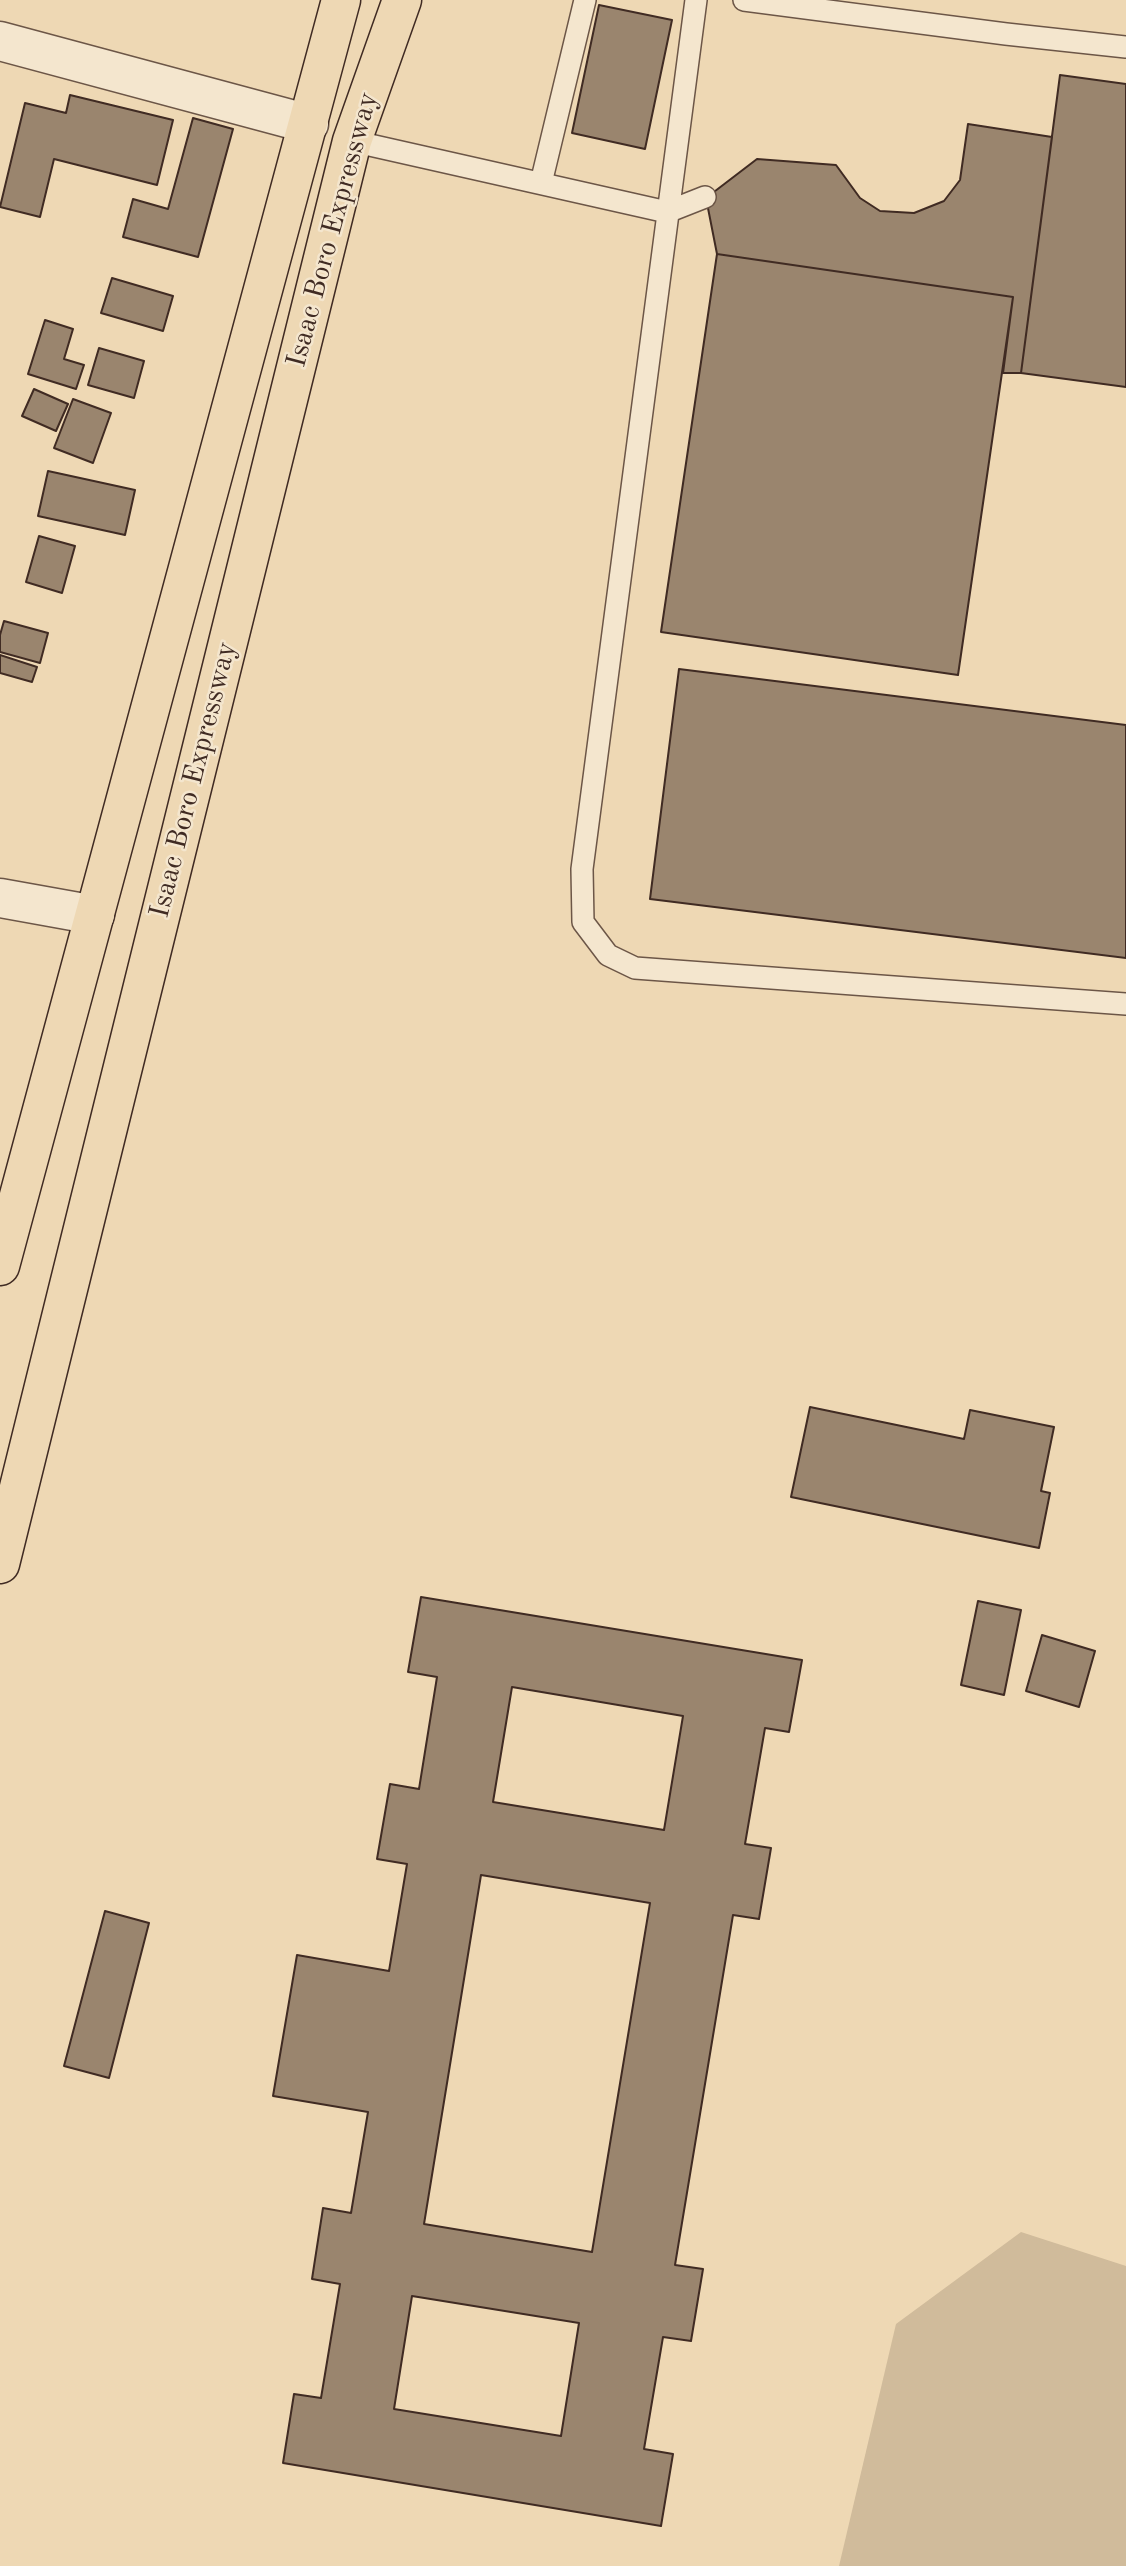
<!DOCTYPE html>
<style>
body{margin:0}
canvas{display:block;background:#eed8b4}
</style>
<canvas width="1126" height="2566"></canvas>
<script>
const context = document.querySelector('canvas').getContext('2d');
context.lineJoin = 'round';
function fillPath(path, color) {
  context.fillStyle = color;
  context.fill(path, 'evenodd');
}
function stroke(path, color, width, dash) {
  context.strokeStyle = color;
  context.lineWidth = width;
  context.lineCap = dash ? 'butt' : 'round';
  context.setLineDash(dash || []);
  context.stroke(path);
}
function label(font, color, halo, rows, align = 'center') {
  context.font = font + ' "Old Standard TT",serif';
  context.lineWidth = 5;
  context.setLineDash([]);
  context.textBaseline = 'middle';
  context.strokeStyle = halo;
  context.fillStyle = color;
  for (const [text, x, y, turn = 0] of rows) {
    context.save();
    context.translate(x, y);
    context.rotate((+turn || 0) * Math.PI / 180);
    context.textAlign = isNaN(turn) ? turn : align;
    if (halo) context.strokeText(text, 0, 0);
    context.fillText(text, 0, 0);
    context.restore();
  }
}
const green = new Path2D(`
 M1021 2232 1126 2266V2566H839L896 2324Z`);
const building = new Path2D(`
 M599 5 672 20 645 149 572 133Z
 M1060 75 1126 84V387L1021 373Z
 M70 95 173 120 157 185 54 159 40 217 0 207 25 103 66 113Z
 M193 118 233 129 198 257 123 237 133 199 168 209Z
 M968 124 1052 137 1021 373H1003L1013 297 717 254 706 198 757 159 836 165 860 198 880 211 914 213 944 201 960 180Z
 M717 254 1013 297 958 675 661 632Z
 M112 278 173 296 163 331 101 313Z
 M45 320 73 329 64 359 84 365 76 389 28 374Z
 M99 348 144 361 134 398 88 385Z
 M34 389 68 404 56 431 22 416Z
 M73 399 111 413 93 463 54 448Z
 M48 471 135 490 125 535 38 516Z
 M39 536 75 546 62 593 26 582Z
 M4 621 48 633 40 663 0 652V635Z
 M0 655 37 667 32 682 0 673Z
 M679 669 1126 725V958L650 899Z
 M810 1407 964 1439 970 1410 1054 1427 1041 1491 1050 1493 1039 1548 791 1497Z
 M421 1597 802 1660 789 1732 765 1728 745 1844 771 1848 759 1919 733 1915 675 2265 703 2269 691 2341 663 2337 644 2449 673 2454 661 2526 283 2463 294 2394 321 2398 340 2284 312 2279 323 2208 351 2213 368 2112 273 2096 297 1955 389 1971 407 1864 377 1859 390 1784 419 1789 437 1677 408 1672ZM512 1687 683 1716 664 1830 493 1802ZM481 1875 650 1903 592 2252 424 2224ZM412 2296 579 2323 561 2436 394 2409Z
 M978 1601 1021 1610 1004 1695 961 1685Z
 M1042 1635 1095 1651 1079 1707 1026 1691Z
 M105 1911 149 1923 109 2078 64 2066Z`);
const service = new Path2D(`
 M696 0 582 869 583 922 608 955 635 968 1126 1004
 M744 0 1006 34 1126 47
 M352 141 667 212 705 197
 M541 183 585 0`);
const minor = new Path2D(`
 M0 41 309 124
 M0 898 95 915`);
const primary = new Path2D(`
 M0 1266 341 0
 M0 1564 352 141 402 0`);
const streetNames = [
 ["Isaac Boro Expressway",333,230,-75],
 ["Isaac Boro Expressway",194,780,-76]
];
fillPath(green, '#d0bb9b');
fillPath(building, '#9a856e');
stroke(building, '#402b23', 2);
stroke(service, '#6c5647', 24);
stroke(minor, '#6c5647', 41);
stroke(primary, '#402b23', 41);
stroke(service, '#f4e6ce', 21);
stroke(minor, '#f4e6ce', 38);
stroke(primary, '#eed8b4', 38);
label('28px', '#402b23', '#f4e6ce', streetNames);
</script>
